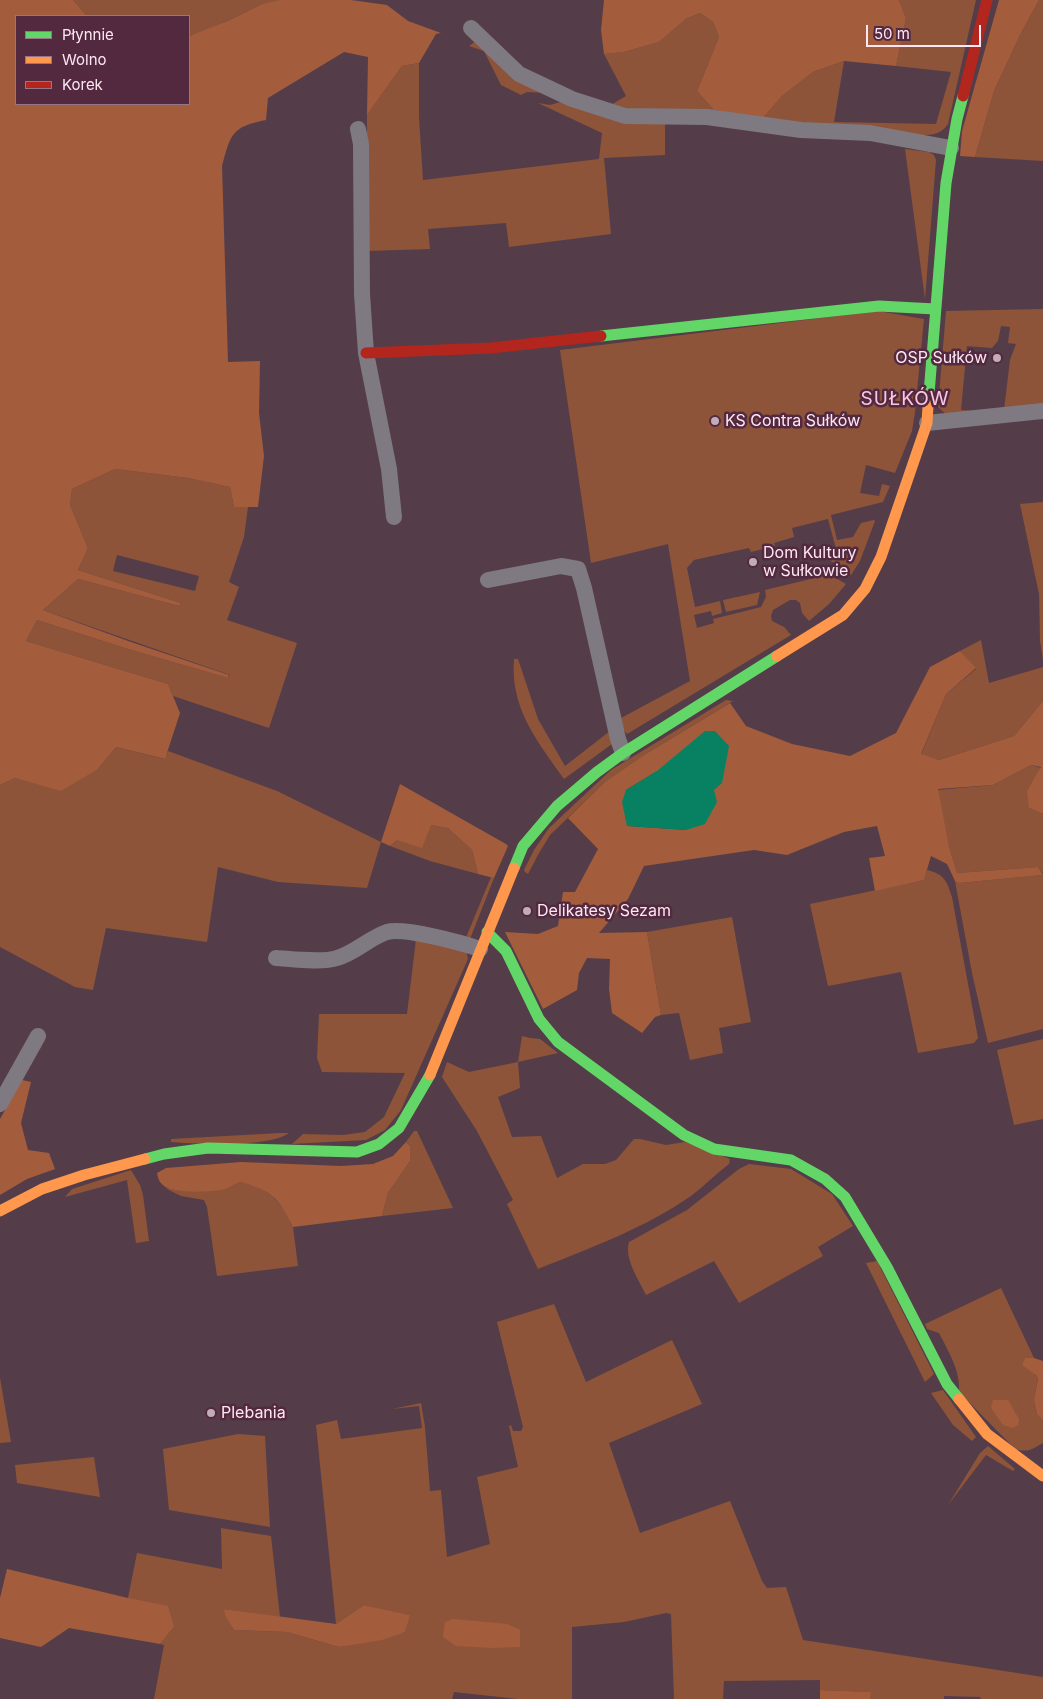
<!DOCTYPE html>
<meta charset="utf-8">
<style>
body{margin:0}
#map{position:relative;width:1043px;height:1699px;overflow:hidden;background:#543d49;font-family:Inter,sans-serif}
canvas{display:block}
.legend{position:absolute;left:15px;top:15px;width:175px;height:90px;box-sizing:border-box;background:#532940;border:1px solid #977587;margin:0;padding:6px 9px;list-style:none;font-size:15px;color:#fee7f2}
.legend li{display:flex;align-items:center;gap:10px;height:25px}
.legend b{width:25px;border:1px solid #977587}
.scale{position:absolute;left:866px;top:25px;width:115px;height:22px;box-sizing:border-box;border:2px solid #fee7f2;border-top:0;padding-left:6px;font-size:15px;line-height:18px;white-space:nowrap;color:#fee7f2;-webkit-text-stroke:4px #532940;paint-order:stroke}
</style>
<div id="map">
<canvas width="1043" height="1699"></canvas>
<ul class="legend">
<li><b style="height:6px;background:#63d668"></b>Płynnie</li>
<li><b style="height:6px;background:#ff974d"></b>Wolno</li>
<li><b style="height:6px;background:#b3261e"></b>Korek</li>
</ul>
<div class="scale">50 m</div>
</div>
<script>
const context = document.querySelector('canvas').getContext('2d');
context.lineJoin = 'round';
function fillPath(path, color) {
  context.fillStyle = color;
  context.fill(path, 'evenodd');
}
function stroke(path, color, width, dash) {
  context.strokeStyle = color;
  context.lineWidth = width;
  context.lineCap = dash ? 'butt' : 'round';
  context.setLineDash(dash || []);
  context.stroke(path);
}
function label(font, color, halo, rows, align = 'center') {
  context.font = font + ' Inter,sans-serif';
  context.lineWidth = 5;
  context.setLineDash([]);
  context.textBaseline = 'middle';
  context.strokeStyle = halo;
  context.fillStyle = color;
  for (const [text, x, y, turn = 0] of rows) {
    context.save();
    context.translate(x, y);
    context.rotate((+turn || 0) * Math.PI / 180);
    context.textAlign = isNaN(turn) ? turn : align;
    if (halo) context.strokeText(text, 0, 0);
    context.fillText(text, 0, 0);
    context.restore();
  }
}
const green = new Path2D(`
 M73 0H279C248 8 220 27 189 36V16H87Z
 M899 0H976L948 124C940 136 930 135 916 135L762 119 782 96 813 72 844 61 834 122 936 124 951 72 896 66 906 18Z
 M1039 0H1043V161L975 157 994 91 1020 35Z
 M700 13 713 22 719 37 697 91 714 110 632 111 609 106 626 96 604 54 624 52 659 42 686 19Z
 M476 41 546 93 527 92 521 95 501 85 484 51 469 46Z
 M419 63V118L423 180 599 159 602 133 538 103 550 105 564 101 665 123V155L604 158 611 234 509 247 506 223 428 229 430 249 367 251V115L402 66Z
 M905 149 929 152 934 155 936 160 925 299Z
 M1043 309V405L1004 410 1010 360 1016 344 1008 343 1010 327 1001 326 998 341 992 348 967 346 961 410 985 412 948 416 938 407 946 311Z
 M878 311 924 319 915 412 912 431 895 473 866 465 860 493 879 496 882 484 890 486 883 502 831 515 837 540 853 537 861 523 874 520 875 521 860 561 851 575 840 565 830 561 829 558 838 556 828 519 792 528 794 537 774 543 775 546 751 552 749 548 694 560 687 568 695 607 720 601 722 613 712 616 711 611 694 615 697 628 714 623 713 619 761 607 766 597 765 590 823 576 834 577 846 584 829 604 809 621 802 613 800 603 796 600H790L773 610 771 616 772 621 784 627 791 635 627 734 622 728 621 718 690 681 668 544 591 563 560 350Z
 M115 469 188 478 230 487 234 507H248L244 537 229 582 239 587 227 620 297 643 269 728 173 696 168 684 26 641 37 620 128 649 228 678 230 675 43 610 78 579 179 606 181 603 78 570 88 548 70 505 72 489ZM117 555 199 576 195 591 113 571Z
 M1043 502V660L1040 641 1039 594 1020 504Z
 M760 592 757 605 726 612 723 600Z
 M981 640 989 683 1043 667V701L1014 736 939 760 921 755 946 694 976 669 960 651Z
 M514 659H518L538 719 565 766 610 731 612 744 564 779C537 741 510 708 514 659Z
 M726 700 733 701 644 755 606 781 550 835 539 853 528 874 525 872 524 870 534 850 549 828 611 770Z
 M116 747 164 759 168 751 277 791 381 842 367 888 278 882 218 867 207 942 106 928 93 990 75 987 0 947V785L15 778 62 790 97 770Z
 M1031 765 1041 768 1029 808 1043 814V874L1038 867 957 873 949 846 937 790 993 785Z
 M431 825 448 828 472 850 478 874 430 861 390 846 397 840Z
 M927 870C944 874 947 881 952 897L978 1038 974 1043 918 1053 901 972 828 986 810 904 924 880Z
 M1043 875V1029L988 1043 972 973 955 881 959 883Z
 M491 877 494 878 470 939 465 940Z
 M732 917 751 1022 719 1028 723 1053 690 1060 679 1013 661 1015 647 932Z
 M416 939 466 949 468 959 401 1110 385 1130 366 1140 292 1144 303 1134 343 1135 365 1132 384 1117 405 1073 322 1072 317 1058 319 1014H407Z
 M522 1036 530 1038 540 1039 558 1053 518 1062 520 1088 498 1097 512 1137 541 1136 557 1178 583 1164H605L616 1160 634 1139H640L666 1145 685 1142 730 1159 729 1164C716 1174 704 1186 691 1196 645 1228 590 1248 538 1269L507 1204 513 1200 477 1131 442 1077 447 1062 469 1072 518 1062Z
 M1043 1039V1119L1014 1125 997 1050Z
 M414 1131H417L453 1208 382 1216 388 1193 410 1161V1146L406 1142Z
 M280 1133H289C268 1148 198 1144 171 1142V1139Z
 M749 1164 791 1169 832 1194 853 1226 818 1247 823 1256 739 1303 714 1261 646 1295C639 1280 624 1259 629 1242L687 1210 739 1169Z
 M131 1170 140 1185 143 1195 149 1241 136 1243 127 1180 65 1197 72 1189Z
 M240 1182 260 1187 272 1196 285 1210 293 1227 298 1266 217 1276 207 1207 204 1200 181 1196 165 1188 181 1191 226 1189Z
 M877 1261 934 1374 925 1382 866 1263Z
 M1001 1288 1034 1358H1025L1038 1379 1034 1400 1037 1414 1043 1421V1443C1032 1449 1029 1453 1015 1449L959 1392C961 1371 948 1351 939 1333L927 1329 925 1324Z
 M554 1304 586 1382 672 1340 702 1404 609 1443 640 1533 730 1501 762 1581 767 1588 786 1587 803 1640 1043 1677V1699H981L980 1697 944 1696V1699H870V1692L820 1690V1680L724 1681 723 1699H674L671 1614 666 1613 624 1622 572 1627V1699H518L454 1692 452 1699H154L164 1645 160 1644 174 1627 128 1598 137 1553 222 1569 221 1528 271 1536 280 1617 224 1609 234 1630 287 1632 339 1647 405 1632 409 1615 364 1605 336 1624 316 1425 337 1420 341 1439 422 1428 419 1406 392 1409 421 1403 425 1427 430 1491 441 1490 447 1557 490 1544 477 1477 518 1467 509 1426 511 1425 513 1431H521L523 1427 497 1322Z
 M0 1378 11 1442 0 1443Z
 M943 1390 976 1437 972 1441 953 1425 931 1393Z
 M238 1434 265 1436 270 1527 169 1510 163 1449Z
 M988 1446 1015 1469 1013 1471 986 1455 948 1505 980 1453Z
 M94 1457 100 1497 17 1483 15 1465Z`);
const forest = new Path2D(`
 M0 0H73L87 16H16V104H189V36L225 22 263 4 279 0H351L387 5 408 21 441 33 436 34 419 63 402 66 367 115 368 57 344 52 268 98 266 120C231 127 231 134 222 166L228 362 260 361 259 413 264 456 258 507H234L230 487 188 478 115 469 72 489 70 505 88 548 78 570 181 603 179 606 78 579 43 610 131 642 229 675 228 678 128 649 37 620 26 641 168 684 180 713 165 759 116 747 97 770 61 791 15 778 0 785Z
 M604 0H899L906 18 896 66 844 61 813 72 782 96 762 119 714 110 697 91 719 37 713 22 700 13 686 19 659 42 624 52 604 54 601 30Z
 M999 0H1039L1020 35 994 91 975 157 960 156 962 131Z
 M960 651 976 668 946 694 921 754 939 760 1014 736 1043 701V814L1029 808 1027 791 1041 767 1031 765 993 785 938 789 949 846 957 873 1038 867 1043 875 959 883 955 881 947 864 931 856 924 880 875 891 869 858 885 856 877 826 844 832 787 855 754 850 644 866 628 899 599 933 647 932 661 1015 655 1017 642 1033 612 1013 609 989 610 959 587 958 579 973 577 990 543 1009 505 932 538 934 558 926 563 892H575L598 849 568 818 606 781 644 755 730 703 746 726 792 744 850 756 896 733 930 667ZM657 771 686 830 628 826 625 814 626 790Z
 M400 784 506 844 508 846 494 878 478 874 472 850 448 828 431 825 422 848 397 840 390 846 381 842Z
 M22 1080 31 1082 21 1123 28 1150 49 1153 55 1169 27 1179 0 1195V1119Z
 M406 1142 410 1146V1161L388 1193 382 1216 293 1227C279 1198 271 1190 240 1182 235 1184 231 1187 226 1189 213 1192 174 1194 164 1186 159 1182 158 1178 157 1173L166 1168 241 1162 341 1166 373 1164 393 1156Z
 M1025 1358H1034L1043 1361V1421L1037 1414 1034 1400 1038 1379 1036 1375 1022 1365Z
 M993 1400H1008L1019 1419 1018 1425 1013 1428 1003 1425 991 1408Z
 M7 1569 128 1598 168 1606 174 1627 160 1644 69 1628 41 1647 0 1638V1598Z
 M364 1605 410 1615 405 1632 382 1640 339 1647 287 1632 234 1630 225 1615 224 1609 336 1624Z
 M453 1619 507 1624 520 1630V1647L492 1648 456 1646 443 1637 445 1622Z
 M820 1690 871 1692 870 1699H820Z`);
const water = new Path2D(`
 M705 731H715L729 746 722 783 714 790 717 802 705 824 686 830 627 826 622 802 626 790 657 771Z`);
const street = new Path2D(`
 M471 28 519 74 572 99 625 116 707 117 801 130 870 133 951 148
 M358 129 361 144 362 294 366 353 389 469 394 517
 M927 423 1043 411
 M488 580 561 566 578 569 584 588 618 739 623 753
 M276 958C292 959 322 963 337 958 355 953 369 938 387 932 404 927 462 943 480 949
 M0 1104 38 1036`);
const fast = new Path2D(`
 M601 336 879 306 935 309
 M928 406 946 183 957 119 963 96
 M514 868 523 846 557 806 597 772 623 753 777 656
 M487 932 506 951 539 1019 558 1042 684 1135 714 1149 791 1160 825 1179 845 1197 887 1267 947 1384 959 1399
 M145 1159 164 1154 208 1148 357 1152 379 1144 399 1128 430 1075`);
const slow = new Path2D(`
 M777 656 843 615 865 589 881 557 927 423 928 406
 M430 1075 514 868
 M0 1211 42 1189 84 1175 145 1159
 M959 1399 987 1434 1043 1476`);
const jam = new Path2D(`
 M963 96 987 0
 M366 353 491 348 601 336`);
const markers = [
 [997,358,5,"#c2acb7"],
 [715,421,5,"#c2acb7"],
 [753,562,5,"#c2acb7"],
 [527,911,5,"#c2acb7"],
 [211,1413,5,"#c2acb7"]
];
const poiNames = [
 ["OSP Sułków",987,358,"right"],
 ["KS Contra Sułków",725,421],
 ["Dom Kultury",763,553],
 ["w Sułkowie",763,571],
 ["Delikatesy Sezam",537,911],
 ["Plebania",221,1413]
];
const quarterNames = [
 ["SUŁKÓW",905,399]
];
fillPath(green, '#8e5439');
fillPath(forest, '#a35d3c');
fillPath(water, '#088062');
stroke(street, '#7f7981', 16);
stroke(fast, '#63d668', 11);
stroke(slow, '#ff974d', 11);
stroke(jam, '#b3261e', 11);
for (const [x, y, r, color] of markers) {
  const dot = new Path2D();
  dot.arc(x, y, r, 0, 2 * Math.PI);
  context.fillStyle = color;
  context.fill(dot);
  stroke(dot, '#532940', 2);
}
label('16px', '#fee7f2', '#532940', poiNames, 'left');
context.letterSpacing = '1px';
label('19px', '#fbc6e0', '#532940', quarterNames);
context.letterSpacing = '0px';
</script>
